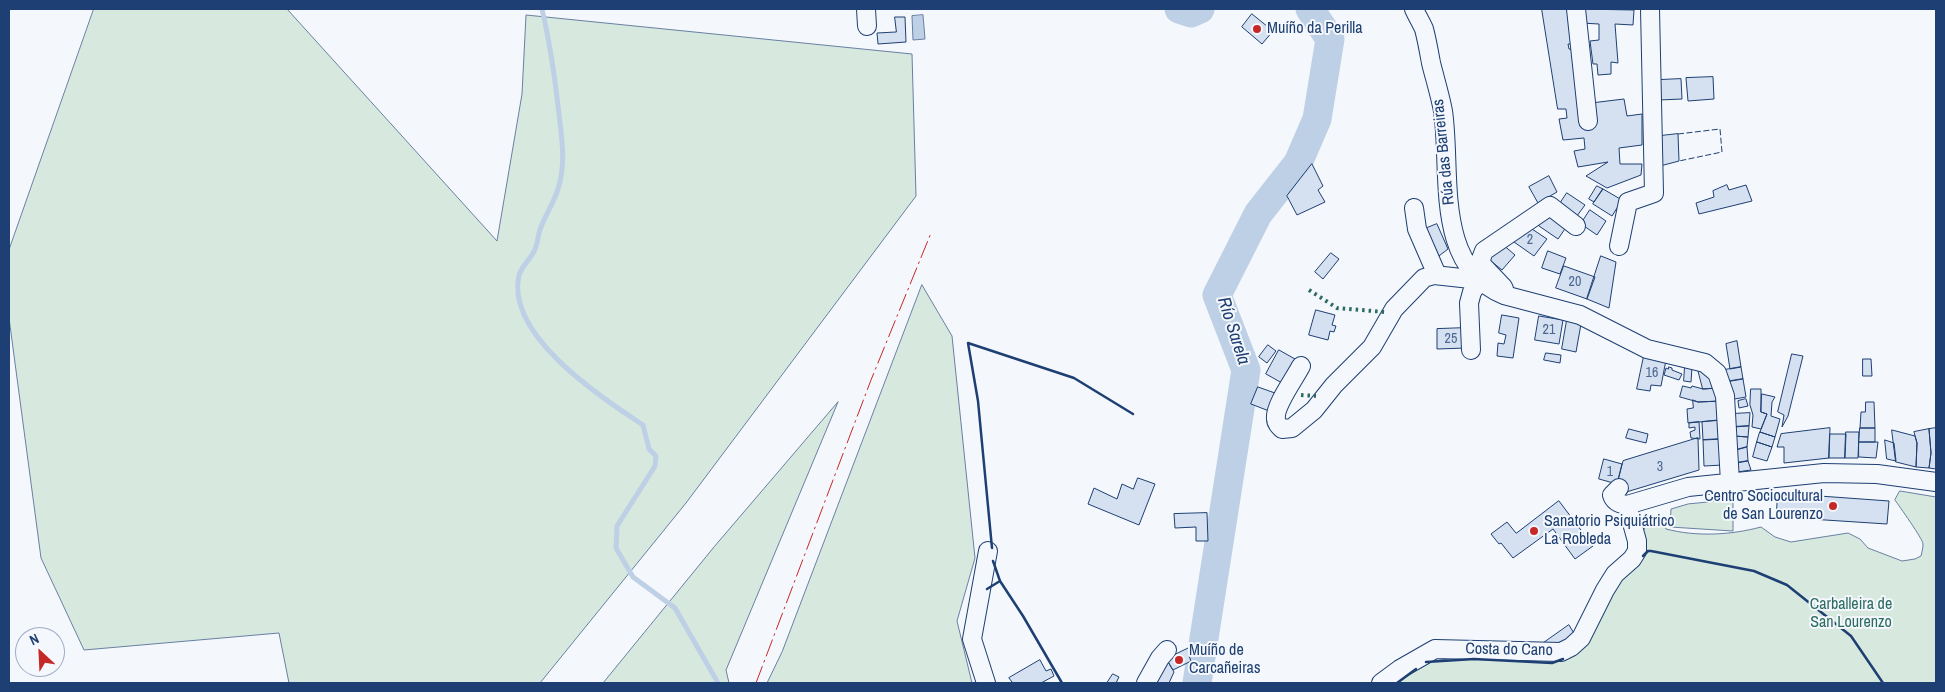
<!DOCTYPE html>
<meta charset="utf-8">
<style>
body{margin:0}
#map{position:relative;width:1945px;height:692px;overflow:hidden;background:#f4f7fb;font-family:"Archivo Narrow",sans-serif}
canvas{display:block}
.frame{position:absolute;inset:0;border:10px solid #1d3f73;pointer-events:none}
.north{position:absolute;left:15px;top:627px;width:50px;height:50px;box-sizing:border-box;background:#f4f7fb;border:1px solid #9eadc5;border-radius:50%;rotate:335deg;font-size:14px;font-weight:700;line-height:20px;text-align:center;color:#1d3f73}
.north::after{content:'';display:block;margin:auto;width:18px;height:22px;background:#c62828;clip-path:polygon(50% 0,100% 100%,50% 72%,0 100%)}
</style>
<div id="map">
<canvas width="1945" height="692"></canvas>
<div class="frame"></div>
<div class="north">N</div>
</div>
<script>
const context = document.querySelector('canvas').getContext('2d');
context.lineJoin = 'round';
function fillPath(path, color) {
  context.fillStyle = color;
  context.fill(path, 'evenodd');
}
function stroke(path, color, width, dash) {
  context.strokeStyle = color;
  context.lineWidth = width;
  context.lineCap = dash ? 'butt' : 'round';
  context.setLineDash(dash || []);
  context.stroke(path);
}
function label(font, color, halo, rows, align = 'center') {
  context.font = font + ' "Archivo Narrow",sans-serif';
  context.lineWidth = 4;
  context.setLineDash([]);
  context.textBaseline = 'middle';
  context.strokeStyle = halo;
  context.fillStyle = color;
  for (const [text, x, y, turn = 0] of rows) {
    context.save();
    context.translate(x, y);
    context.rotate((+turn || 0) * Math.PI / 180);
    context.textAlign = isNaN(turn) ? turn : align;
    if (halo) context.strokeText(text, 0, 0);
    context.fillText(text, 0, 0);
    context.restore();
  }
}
const green = new Path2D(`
 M94 9H287L497 241 522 94 526 15 912 54 916 196 686 503 540 683H289L279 633 84 650 41 558 9 318V250Z
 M922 285 952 336 975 558 957 621 972 683H767L782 652Z
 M838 402 726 670 729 683H603L714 547Z
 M1900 491 1936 497V683H1397L1427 662 1473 655 1564 660 1580 646 1641 545 1644 529 1652 519 1660 518 1666 529C1697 537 1731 535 1761 527L1775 537 1791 542 1848 533 1860 539 1868 548 1902 561 1915 559 1921 556C1922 552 1923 548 1923 544 1923 539 1899 506 1895 500Z
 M1733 500V531L1670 527 1671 509 1688 504Z`);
const water = new Path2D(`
 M923 15 925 39 913 40 912 16Z`);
const stream = new Path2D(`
 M542 9C550 43 555 79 559 114 562 139 566 165 558 189 554 202 546 214 541 227 538 234 538 242 535 249 532 258 522 265 519 275 505 335 601 397 643 425L649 449 656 456 655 466 617 526 616 548 633 577 675 608 718 683`);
const river = new Path2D(`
 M1179 9 1191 13 1200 9
 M1197 683 1246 370 1217 295 1258 214 1298 163 1317 119 1330 39 1310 9`);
const building = new Path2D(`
 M1542 9H1568L1573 44H1568L1569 49 1576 50 1591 103 1624 99 1627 116 1642 114V145L1619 148 1620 164H1642L1641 175 1607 188 1586 176 1608 162 1578 167 1574 151 1585 149 1584 138 1563 140 1559 119 1567 118 1566 109H1558Z
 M1580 9 1634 10 1633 25 1615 24 1618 63 1611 62V74L1598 75 1597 64H1593L1590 41 1599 40V24L1581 23Z
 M1252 14 1273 31 1262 44 1242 27Z
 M895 17H905L906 42 878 44 877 33 896 32Z
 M1713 77 1714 99 1688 101 1686 78Z
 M1681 79 1682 99 1659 100V80Z
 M1678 134 1679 161 1660 166V136Z
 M1312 164 1323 186 1318 190 1325 202 1297 215 1287 196Z
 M1549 176 1557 192 1538 203 1529 187Z
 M1727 185 1729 190 1746 185 1752 201 1699 214 1696 203 1714 197 1713 191Z
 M1597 186 1603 189 1594 202 1589 199Z
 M1603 189 1622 200 1612 216 1593 204Z
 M1567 193 1585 205 1574 220 1557 208Z
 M1550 210 1569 223 1558 239 1539 226Z
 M1590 210 1606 221 1597 235 1581 224Z
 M1437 224 1448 249 1435 259 1422 230Z
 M1526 225 1547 239 1534 256 1514 242Z
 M1501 243 1515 255 1502 270 1487 258Z
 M1548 251 1566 258 1560 274 1542 268Z
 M1331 253 1339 259 1323 279 1315 272Z
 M1601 256 1616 262 1609 308 1587 299Z
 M1564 266 1595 277 1587 299 1556 288Z
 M1316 310 1335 315 1332 325 1336 326 1334 332 1330 331 1328 340 1309 335Z
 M1502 315 1519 318 1513 358 1497 356 1498 343 1504 344 1506 335 1499 333Z
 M1539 316 1563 320 1559 344 1535 340Z
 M1567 320 1581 324 1576 352 1562 349Z
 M1466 328V348L1437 349V329Z
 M1737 341 1741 367 1730 369 1726 344Z
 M1268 345 1276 351 1267 363 1259 357Z
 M1279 350 1295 359 1282 383 1266 374Z
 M1546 353 1561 355 1560 363 1544 360Z
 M1792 354 1803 356 1788 416 1782 427 1784 415 1778 412Z
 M1644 356 1666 360 1661 386 1651 385 1650 391 1637 389Z
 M1863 359H1871L1872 376H1863Z
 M1685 366 1692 367 1691 382 1684 381Z
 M1697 366 1712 374 1717 388 1703 389Z
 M1669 367 1672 368V370L1682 374 1679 380 1664 375 1666 368 1668 369Z
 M1741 367 1743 379 1725 382 1719 371Z
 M1743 379 1746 397 1729 400 1725 382Z
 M1683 386 1691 388 1692 386 1703 389 1717 388 1721 401 1698 402 1680 397Z
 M1258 387 1275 393 1269 411 1251 404Z
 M1751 389H1761V412L1767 414 1761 429 1752 427 1753 415 1750 405Z
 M1762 394 1775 397 1772 402 1771 416 1780 419 1775 437 1760 432 1767 414 1761 412Z
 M1746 399 1748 406 1739 408 1738 401Z
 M1693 400 1698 402 1721 401 1722 420 1688 423 1687 409 1693 408Z
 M1866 402H1874L1875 428H1860L1861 412H1865Z
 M1750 413 1749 426 1733 427 1731 414Z
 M1722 420 1723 439 1703 440 1702 422Z
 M1699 422 1700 439 1691 438 1690 432 1695 430V427L1689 428V423Z
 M1749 426 1748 437 1734 436 1733 427Z
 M1830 428 1829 458 1784 463V447H1777L1781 434Z
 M1860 428H1875V442H1859Z
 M1936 428V469L1929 468 1931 453 1929 429Z
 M1629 429 1648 434 1646 443 1626 438Z
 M1929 429 1931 453 1929 468 1916 467 1917 443 1914 432Z
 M1892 430 1915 436 1917 443 1916 467 1896 462Z
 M1760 432 1775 437 1772 447 1757 442Z
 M1846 432H1859L1858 458H1845Z
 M1830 434H1846L1845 458H1829Z
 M1734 436 1748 437 1747 447 1736 450Z
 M1698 438 1699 470 1623 493 1617 484 1623 461Z
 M1723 439V465L1704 466 1703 440Z
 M1885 440 1894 443 1896 461 1887 459Z
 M1757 442 1772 447 1767 461 1753 457Z
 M1859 442H1878L1876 458 1859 457Z
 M1747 447 1748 461 1736 463V450Z
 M1604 459 1622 464 1617 484 1599 479Z
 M1748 461 1751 470 1737 472 1736 463Z
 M1138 478 1155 484 1139 525 1088 504 1094 488 1117 499 1122 484 1133 489Z
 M1778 493 1889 501 1887 524 1810 519V512L1777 510Z
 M1559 501 1593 546 1575 559 1553 529 1513 558 1501 543 1499 544 1491 534 1507 522 1516 533Z
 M1207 513 1208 541H1196V527L1175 528 1174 514Z
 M1569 625 1575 635 1557 647 1539 646Z
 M1189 648V656L1191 661 1173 670 1166 659Z
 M1166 658 1174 672 1169 683H1154Z
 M1040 660 1046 671 1051 669 1054 676 1041 683H1009L1012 682 1009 678Z
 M1113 674 1119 677 1116 683H1107Z`);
const minor = new Path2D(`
 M866 9 867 26
 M1414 9C1417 16 1421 22 1424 29 1427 40 1429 52 1431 63 1435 79 1440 95 1443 111 1452 172 1433 266 1504 295L1580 315 1647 349 1705 363 1717 373 1725 396 1730 482
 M1576 9 1588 121
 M1414 208 1417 229 1437 275
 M1619 246 1628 202 1654 193 1650 9
 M1504 289 1503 287 1482 265 1481 259 1484 251 1550 206 1576 226
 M1301 366C1295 378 1274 406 1276 419 1276 423 1279 426 1282 429L1292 428 1314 410 1334 385 1372 347 1394 309 1424 278 1434 275 1480 280 1472 292 1469 303 1471 350
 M1619 488 1612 495C1614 502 1620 504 1627 505L1688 487 1824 473 1877 474 1936 482
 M986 683 972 639 988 551
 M1146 683 1160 658 1167 650
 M1381 683 1400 669 1435 649 1561 652 1571 647 1581 638 1605 590 1615 574 1632 559 1637 551V541L1627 505`);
const hedge = new Path2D(`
 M1309 290 1337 308 1385 312V314
 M1301 395 1316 396`);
const fence = new Path2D(`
 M1678 134 1720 129 1722 152 1679 161`);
const wall = new Path2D(`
 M992 548 978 401 968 343 1074 378 1133 414
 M1643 556 1648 551H1651L1754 571 1787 585 1851 636 1883 683
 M993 561 1000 581 1023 616 1062 683
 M987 589 1000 581
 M1426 662 1474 659 1552 663 1563 659
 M1397 683 1416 669`);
const power = new Path2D(`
 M756 683 871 380 931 233`);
const markers = [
 [1257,29,5,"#c62828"],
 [1833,506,5,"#c62828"],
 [1534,531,5,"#c62828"],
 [1179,660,5,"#c62828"]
];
const numberNames = [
 ["2",1530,240],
 ["20",1575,282],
 ["21",1549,330],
 ["25",1451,339],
 ["16",1652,373],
 ["3",1660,467],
 ["1",1610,472]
];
const poiNames = [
 ["Muíño da Perilla",1267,29],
 ["Centro Sociocultural",1823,497,"right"],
 ["de San Lourenzo",1823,515,"right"],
 ["Sanatorio Psiquiátrico",1544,522],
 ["La Robleda",1544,540],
 ["Muíño de",1189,651],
 ["Carcañeiras",1189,669]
];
const streetNames = [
 ["Rúa das Barreiras",1444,152,-96],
 ["Costa do Cano",1509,650,1]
];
const parkNames = [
 ["Carballeira de",1851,605],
 ["San Lourenzo",1851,623]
];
const waterNames = [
 ["Río Sarela",1233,331,72]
];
fillPath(green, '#d7e8df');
stroke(green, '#687fa3', 1);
fillPath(water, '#bed0e5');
stroke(water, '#687fa3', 1);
stroke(stream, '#bed0e5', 5);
stroke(river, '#bed0e5', 29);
fillPath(building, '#d5e0f0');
stroke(building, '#1d3f73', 1);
stroke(minor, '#1d3f73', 20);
stroke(minor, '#f4f7fb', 18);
stroke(hedge, '#2c6c60', 4, [2.5, 4]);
stroke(fence, '#1d3f73', 1, [6, 2.5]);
stroke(wall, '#1d3f73', 2.5);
stroke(power, '#c62828', 1, [18, 4, 2.5, 4]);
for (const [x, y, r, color] of markers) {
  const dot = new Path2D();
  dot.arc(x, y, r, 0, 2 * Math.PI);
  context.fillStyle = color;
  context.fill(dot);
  stroke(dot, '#f4f7fb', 2);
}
label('14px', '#4b6792', null, numberNames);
label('16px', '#1d3f73', '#f4f7fb', poiNames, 'left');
label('16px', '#1d3f73', '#f4f7fb', streetNames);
label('16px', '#2c6c60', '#f4f7fb', parkNames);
label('italic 18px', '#1d3f73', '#f4f7fb', waterNames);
</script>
